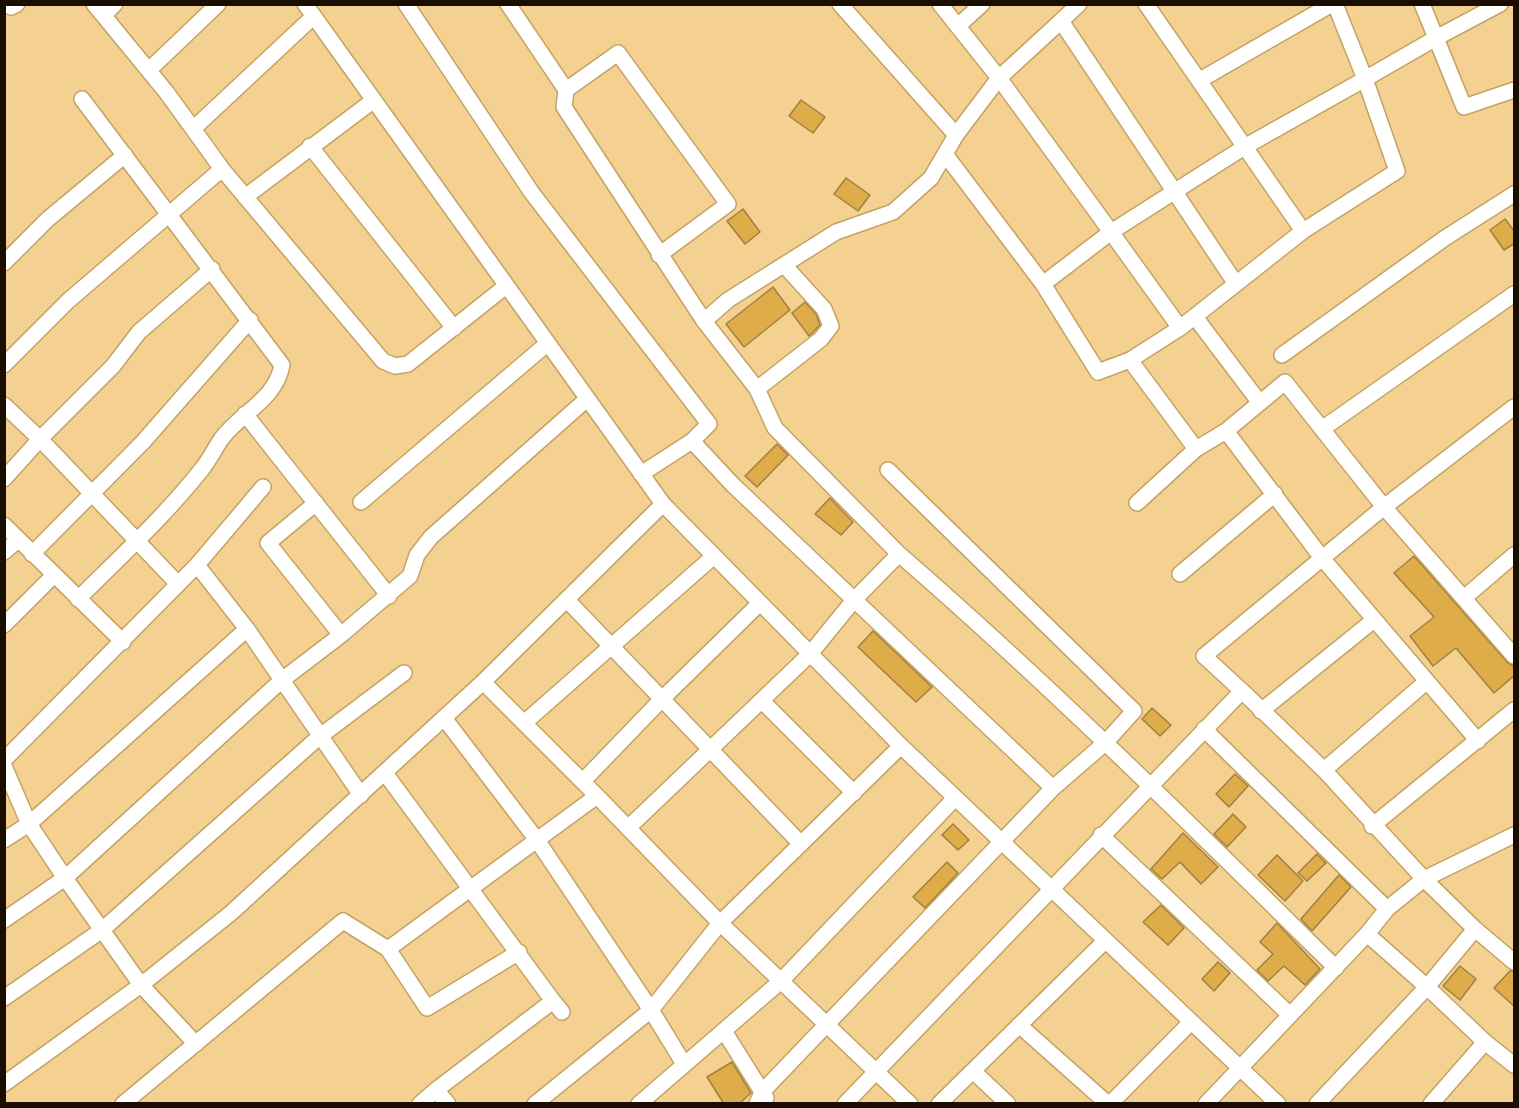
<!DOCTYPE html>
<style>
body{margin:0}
#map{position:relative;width:1519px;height:1108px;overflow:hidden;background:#f5d191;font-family:Lato,sans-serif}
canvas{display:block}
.frame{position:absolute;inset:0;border:6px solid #1a0e00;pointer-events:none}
</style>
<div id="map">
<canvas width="1519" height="1108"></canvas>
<div class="frame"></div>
</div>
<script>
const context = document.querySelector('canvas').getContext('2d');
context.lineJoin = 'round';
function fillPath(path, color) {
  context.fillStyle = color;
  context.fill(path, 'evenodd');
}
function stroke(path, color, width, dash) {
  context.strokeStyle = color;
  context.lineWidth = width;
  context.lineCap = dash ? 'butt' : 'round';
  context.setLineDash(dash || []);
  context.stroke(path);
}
const building = new Path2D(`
 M801 100 825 117 813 133 789 116Z
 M846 178 870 195 858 211 834 194Z
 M743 209 760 232 745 244 727 221Z
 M1505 219 1515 232V243L1504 250 1490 230Z
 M773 287 790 310 744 347 726 324Z
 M805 302 816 314 820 325 809 336 792 313Z
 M777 444 788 455 757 487 745 476Z
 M830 498 853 522 841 535 815 514Z
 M1414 556 1507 662 1515 667V675L1494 693 1456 648 1433 666 1410 636 1434 617 1394 573Z
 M873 631 932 687 916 702 858 647Z
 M1152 708 1171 725 1160 736 1142 719Z
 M1235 774 1248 786 1229 807 1216 794Z
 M1233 814 1246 827 1227 847 1214 834Z
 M953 824 969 840 958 850 942 835Z
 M1183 833 1218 867 1201 884 1180 862 1162 879 1151 869Z
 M1317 854 1326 863 1307 881 1298 873Z
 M1277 855 1303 881 1285 901 1258 875Z
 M947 862 958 873 925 908 913 897Z
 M1339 875 1351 887 1312 931 1301 919Z
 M1161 905 1184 928 1168 945 1143 922Z
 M1277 923 1320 969 1305 985 1284 966 1268 981 1257 970 1273 954 1260 942Z
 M1218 962 1230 973 1214 991 1202 979Z
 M1460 966 1476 979 1460 1000 1443 986Z
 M1510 971H1515V1007L1494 988Z
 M732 1062 751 1093 739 1104H724L707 1077Z`);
const minor = new Path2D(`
 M5 4 11 7 17 4
 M94 4 167 93 222 169 383 361 395 366 408 364 506 286
 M305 4 663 504
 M406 4 532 193 709 424 692 441
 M508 4 566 90
 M840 4 956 135 931 178 893 212 836 232 728 300 704 321 757 389 775 428 899 554
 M940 4 999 78 1111 232 1043 284
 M1146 4 1303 231
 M1335 4 1365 79 1436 38 1422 4
 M1500 4 1436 38 1464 107 1514 90
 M104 15 115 4
 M1061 21 1079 4
 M958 26 982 4
 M149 70 218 4
 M1200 80 1332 4
 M193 129 314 16
 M956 135 999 78 1061 21 1236 284
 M310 146 454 328
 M945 154 1043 284 1098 372 1130 360 1196 449 1226 431
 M245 197 374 100
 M659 255 728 204 618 53 566 90 564 107 704 321
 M4 263 48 219 125 155
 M1195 317 1260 403
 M1282 355 1445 238 1514 194
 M1130 360 1180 328 1303 231 1397 171 1365 79 1246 146 1111 232 1180 328
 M4 365 68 301 222 169
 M757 389 821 339 831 326 824 309 784 265
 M4 405 40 439 113 366 139 332 212 269
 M245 414 389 596
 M1322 429 1384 507 1514 407
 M888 470 1134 711 1105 743 1053 788
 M641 474 692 441 733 485 1053 788 762 1092 757 1104
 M4 479 40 439 178 584
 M361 502 548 343
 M1137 503 1196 449
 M4 525 123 642
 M4 552 18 540
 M32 554 143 442 250 320
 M197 565 263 487
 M1180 574 1275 494
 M1464 598 1514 555
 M78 599C120 557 165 516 202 469 210 459 215 448 222 438 242 412 276 399 282 365L82 99
 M567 600 801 844
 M4 625 53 576
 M341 635 410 576 417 555 431 537 587 399
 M483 682 663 504 901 746 1278 1104
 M1242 691 1204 656 1384 507 1514 656
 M762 701 854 793
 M1261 711 1374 620
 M444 718 537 840 651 1010 720 923 901 746
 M524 723 714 556
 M1204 729 1387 909
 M1478 741 1322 558 1226 431 1285 382 1322 429 1514 294
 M4 760 197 565 247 629 361 795
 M4 766 29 824 247 629
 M1324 770 1426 682
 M385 773 553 1001
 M583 781 662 699 760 603
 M597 796 720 923 910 1104
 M1372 826 1514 710
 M628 828 810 654 854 600 899 554C1051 686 1193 827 1336 968
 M1101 835 1290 1015
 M4 840 29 824 65 878 282 680 341 635 268 543 316 503
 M4 920 65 878 102 930 319 737 404 673
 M1367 934 1387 909 1424 879 1475 929
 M388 949 427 1008 519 952
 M4 998 102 930 141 985 196 1044
 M1019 1025 1108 1104
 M724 1031 766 1098
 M973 1071 1008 1104
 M4 1084 141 985 231 913 483 682 597 796 388 949 343 921 123 1104
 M436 1090 553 1001 562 1012
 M420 1104 436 1090 448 1104
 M535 1104 651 1010 684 1064
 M639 1104 781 981 955 798
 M845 1104 1242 691 1324 770 1424 879 1514 835
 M939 1104 1105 941
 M1110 1104 1190 1023
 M1206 1104 1367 934 1427 987 1475 929 1514 962
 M1317 1104 1427 987 1485 1042 1514 1065
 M1431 1104 1485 1042`);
fillPath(building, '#deac49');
stroke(building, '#a07f41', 1.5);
stroke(minor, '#c4a263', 18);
stroke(minor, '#fff', 15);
</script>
